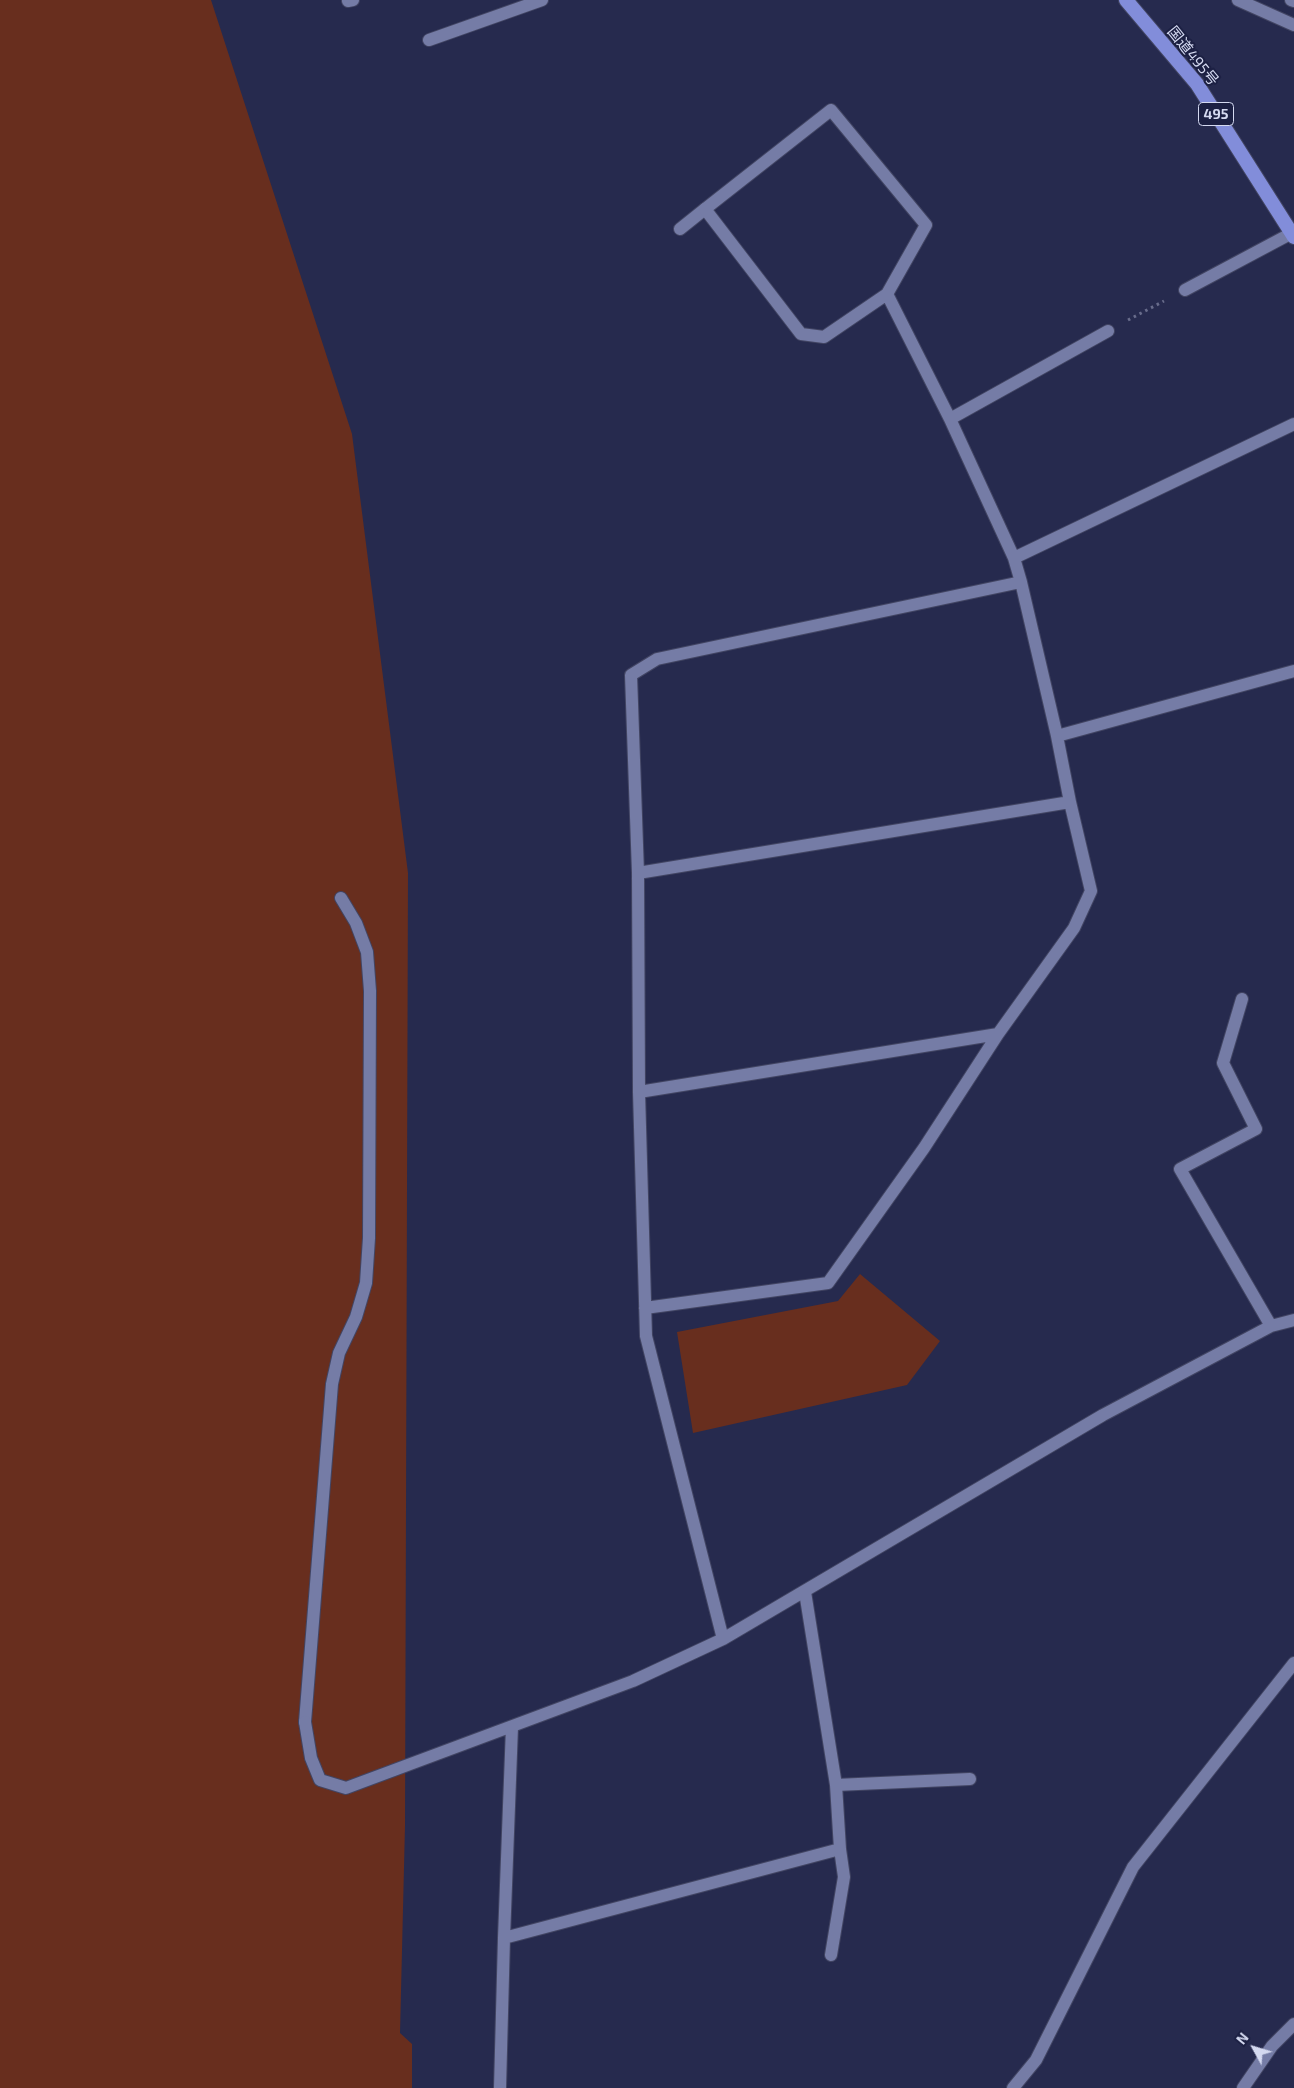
<!DOCTYPE html>
<meta charset="utf-8">
<style>
body{margin:0}
#map{position:relative;width:1294px;height:2088px;overflow:hidden;background:#262a4e;font-family:"Exo 2",sans-serif}
canvas{display:block}
.north{position:absolute;left:1229px;top:2023px;width:50px;height:50px;-webkit-text-stroke:4px #1c2043;paint-order:stroke;rotate:309deg;font-size:14px;font-weight:700;line-height:20px;text-align:center;color:#d4d9f0}
.north::after{content:'';display:block;margin:auto;width:18px;height:22px;background:#d4d9f0;clip-path:polygon(50% 0,100% 100%,50% 72%,0 100%)}
</style>
<div id="map">
<canvas width="1294" height="2088"></canvas>
<div class="north">N</div>
</div>
<script>
const context = document.querySelector('canvas').getContext('2d');
context.lineJoin = 'round';
function fillPath(path, color) {
  context.fillStyle = color;
  context.fill(path, 'evenodd');
}
function stroke(path, color, width, dash) {
  context.strokeStyle = color;
  context.lineWidth = width;
  context.lineCap = dash ? 'butt' : 'round';
  context.setLineDash(dash || []);
  context.stroke(path);
}
function label(font, color, halo, rows, align = 'center') {
  context.font = font + ' "Exo 2","Noto Sans JP",sans-serif';
  context.lineWidth = 4;
  context.setLineDash([]);
  context.textBaseline = 'middle';
  context.strokeStyle = halo;
  context.fillStyle = color;
  for (const [text, x, y, turn = 0] of rows) {
    context.save();
    context.translate(x, y);
    context.rotate((+turn || 0) * Math.PI / 180);
    context.textAlign = isNaN(turn) ? turn : align;
    if (halo) context.strokeText(text, 0, 0);
    context.fillText(text, 0, 0);
    context.restore();
  }
}
const green = new Path2D(`
 M0 0H211L352 434 408 873 405 1826 400 2033 412 2044V2088H0Z
 M860 1274 940 1341 907 1385 693 1433 677 1332 838 1301Z`);
const path = new Path2D(`
 M1128 320 1164 301`);
const service = new Path2D(`
 M1238 0 1294 25
 M429 40 542 0
 M680 229 705 209
 M305 1722 332 1384 339 1353 356 1317 366 1283 369 1238 370 991 367 952 356 923 341 898`);
const minor = new Path2D(`
 M1291 0 1294 1
 M348 1 353 0
 M1185 290 1292 233
 M887 294 824 337 801 334 705 209 831 110 926 225 887 294 950 419
 M1014 558 1294 424
 M1057 736 1294 671
 M638 873 1070 802
 M1242 999 1223 1063 1256 1129 1180 1169 1271 1326
 M639 1092 998 1034
 M645 1308 828 1283 924 1148 998 1034 1074 928 1091 891 1070 802 1057 736 1021 582 1014 558 950 419 1108 331
 M805 1592 836 1785 840 1849 844 1877 831 1955
 M723 1639 646 1336 639 1092 638 873 631 675 657 659 1021 582
 M305 1722 311 1758 320 1780 346 1788 633 1681 723 1639 1103 1415 1271 1326 1294 1320
 M836 1785 970 1779
 M504 1938 840 1849
 M500 2088 504 1938 512 1727
 M1013 2088 1036 2060 1133 1867 1294 1663
 M1243 2088 1272 2046 1294 2024`);
const trunk = new Path2D(`
 M1126 0 1197 84 1294 237`);
const shields = [
 [1216,114,35]
];
const shieldNames = [
 ["495",1216,114]
];
const streetNames = [
 ["国道495号",1193,56,51]
];
fillPath(green, '#682e1e');
stroke(service, '#424563', 14);
stroke(minor, '#424563', 14);
stroke(trunk, '#424563', 16);
stroke(path, '#686c8b', 3, [2.5, 4]);
stroke(service, '#757ca6', 12);
stroke(minor, '#757ca6', 12);
stroke(trunk, '#828dda', 14);
for (const [x, y, w] of shields) {
  const box = new Path2D();
  box.roundRect(x - w / 2, y - 11.5, w, 23, 4);
  context.fillStyle = '#1c2043';
  context.fill(box);
  stroke(box, '#d4d9f0', 1);
}
label('bold 14px', '#d4d9f0', null, shieldNames);
label('15px', '#d4d9f0', '#1c2043', streetNames);
</script>
